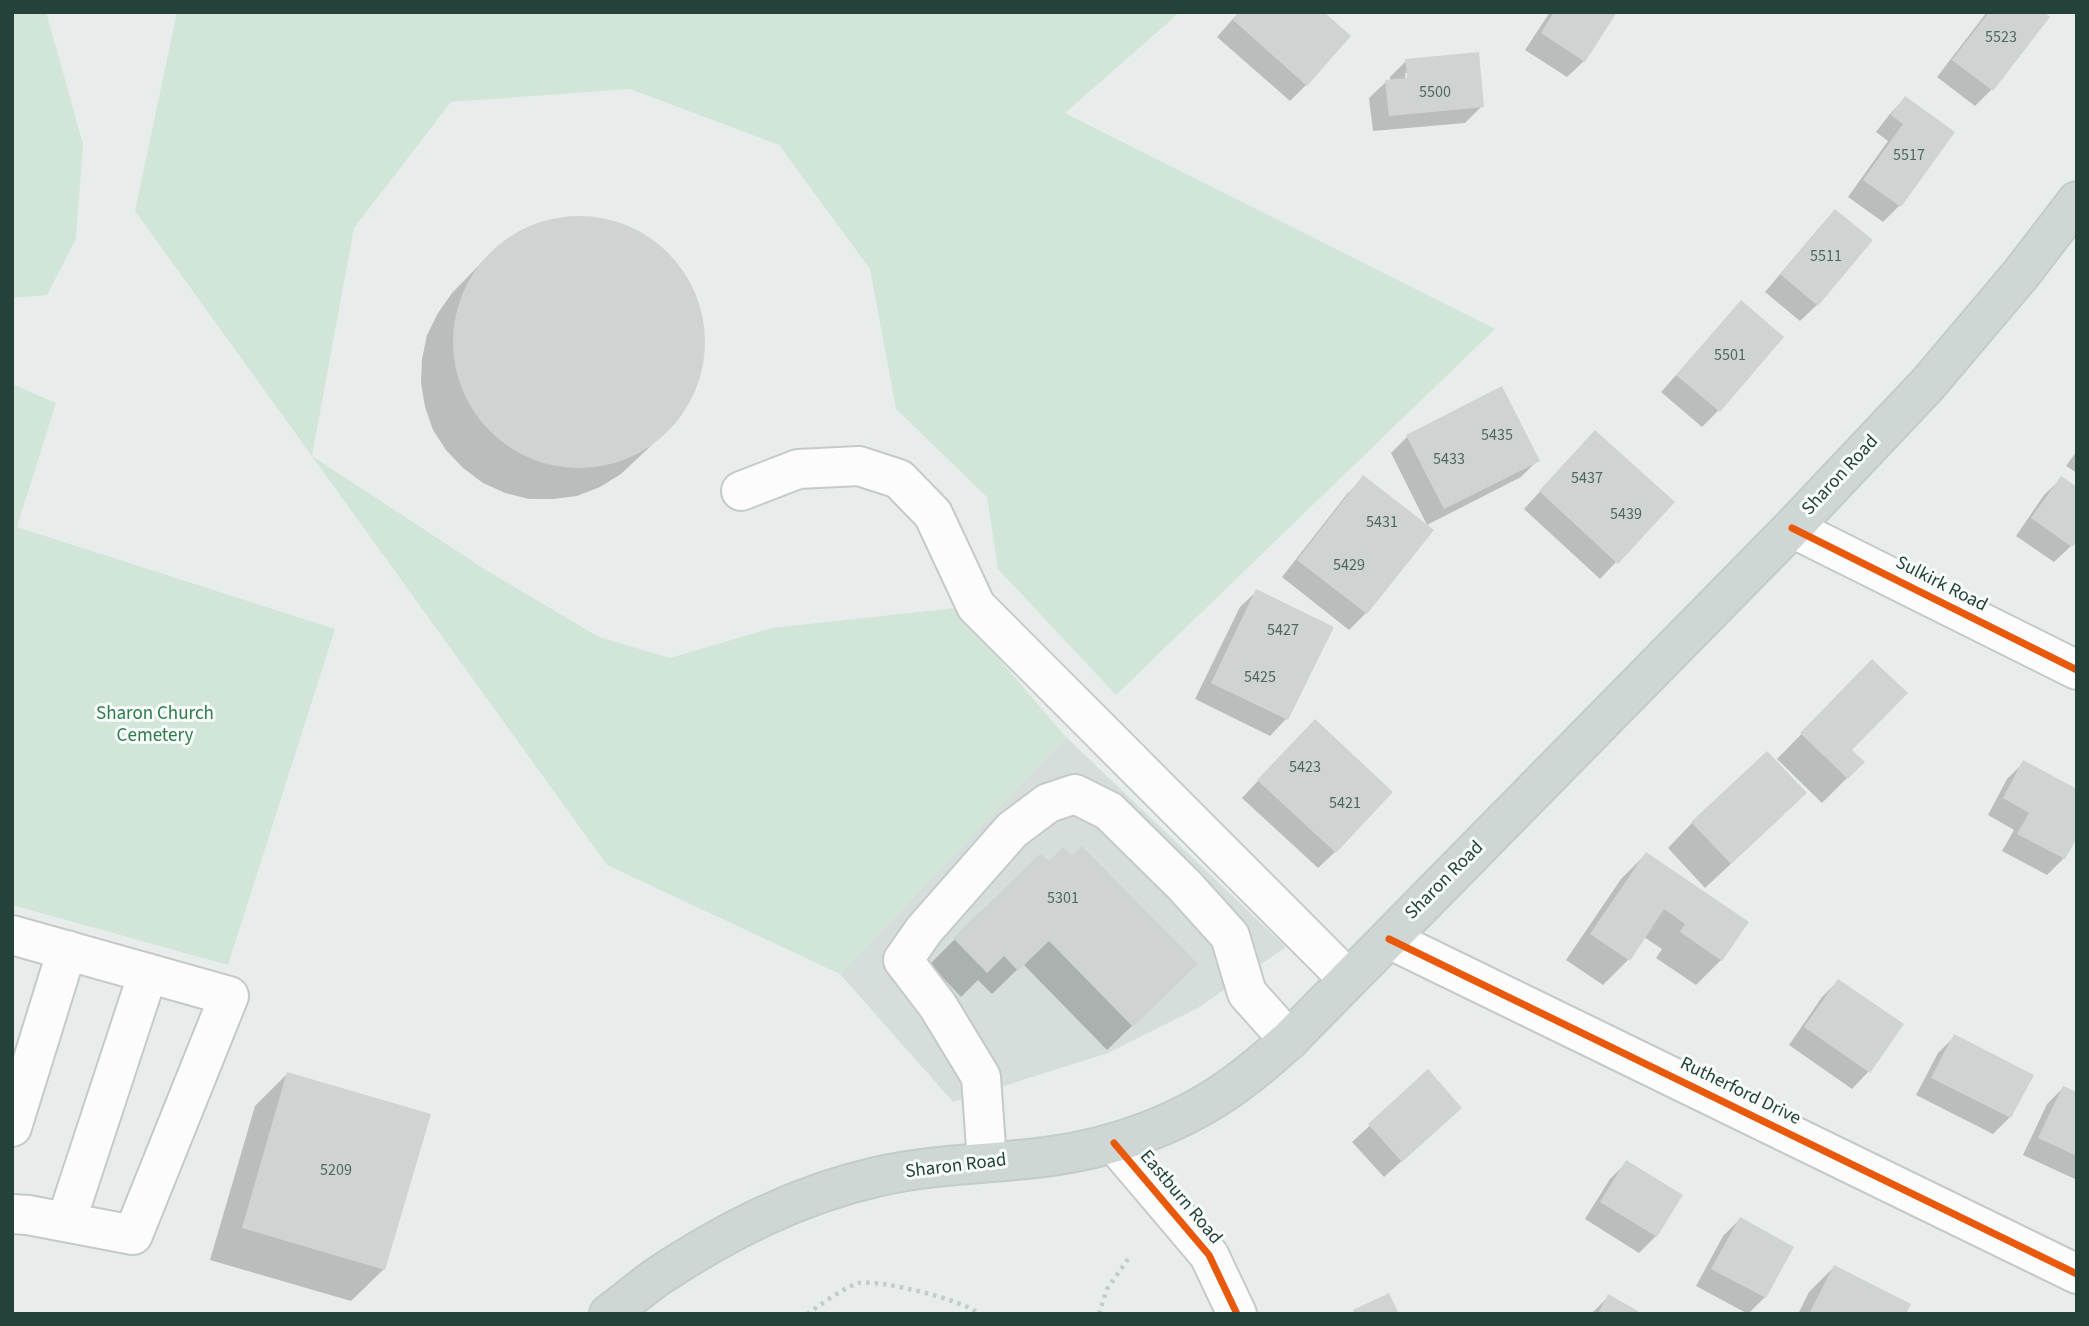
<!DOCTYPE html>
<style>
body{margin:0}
#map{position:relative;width:2089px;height:1326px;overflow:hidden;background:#e8edeb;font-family:"Source Sans 3",sans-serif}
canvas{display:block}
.frame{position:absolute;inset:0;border:14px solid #24423a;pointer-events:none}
</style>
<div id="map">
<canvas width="2089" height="1326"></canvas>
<div class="frame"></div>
</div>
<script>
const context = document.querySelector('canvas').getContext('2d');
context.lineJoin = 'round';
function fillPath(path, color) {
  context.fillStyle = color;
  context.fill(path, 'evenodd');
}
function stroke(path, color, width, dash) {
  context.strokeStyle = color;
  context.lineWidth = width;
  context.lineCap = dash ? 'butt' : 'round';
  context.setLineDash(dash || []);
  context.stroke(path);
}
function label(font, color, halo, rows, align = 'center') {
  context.font = font + ' "Source Sans 3",sans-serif';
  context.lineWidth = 6;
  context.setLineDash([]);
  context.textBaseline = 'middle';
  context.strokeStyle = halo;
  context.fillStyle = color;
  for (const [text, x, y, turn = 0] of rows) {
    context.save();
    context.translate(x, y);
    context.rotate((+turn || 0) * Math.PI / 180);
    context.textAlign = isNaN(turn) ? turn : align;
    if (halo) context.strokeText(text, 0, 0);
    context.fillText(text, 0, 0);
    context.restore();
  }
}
const built = new Path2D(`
 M1066 737 1286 947 1198 1008 1108 1053 953 1102 840 974Z`);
const green = new Path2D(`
 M12 12H46L83 144 76 239 47 295 12 298Z
 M177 12H1180L1065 113 1495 329 1116 695 998 569 987 497 896 409 870 269 779 145 630 89 451 102 354 228 312 456 486 570 599 637 670 658 772 628 955 608 1066 737 840 974 607 865 135 211Z
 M12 384 56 403 17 527 335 629 228 965 12 905Z`);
const shadow = new Path2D(`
 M1239 12 1306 85 1290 101 1217 37Z
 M1550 12H1615L1584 61 1567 77 1525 50Z
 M1987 12H2041L1991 90 1975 106 1937 77Z
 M1406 61 1482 106 1465 123 1373 131 1369 98 1386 82 1390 81V77ZM1405 73H1409L1406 87Z
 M1905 98 1900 205 1883 222 1848 197 1888 141 1876 132 1889 115Z
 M1835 212 1817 305 1800 321 1765 292 1819 228Z
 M571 218H596L620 224 642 235 662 249 678 267 691 288 700 311 704 334 703 359 697 383 687 405 673 425 621 474 600 487 577 496 553 499H529L505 493 483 483 463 468 446 450 433 430 425 407 421 383 422 359 427 335 438 313 452 293 485 259 503 243 524 230 547 221Z
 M1741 302 1719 410 1702 427 1661 392Z
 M1407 437 1538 460 1521 477 1427 525 1391 453Z
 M1579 449 1616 562 1600 579 1524 509Z
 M2077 451V473L2066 466Z
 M1364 477 1366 613 1349 630 1282 577 1347 494Z
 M2061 479 2071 546 2054 562 2016 536 2044 495Z
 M1257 591 1331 627 1286 719 1270 736 1195 699 1240 607Z
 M1872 662 1850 750 1863 762 1822 803 1777 759Z
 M1298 738 1335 852 1318 868 1242 798Z
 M2024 762 2077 834 2064 858 2047 875 2002 851 2014 830 1988 815 2007 779Z
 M1780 818 1705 888 1668 848 1692 823Z
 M1646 854 1721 960 1696 985 1656 958 1662 949 1644 937 1628 960 1603 985 1566 960 1621 879Z
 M1049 863 1170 989 1107 1050 1023 964 992 994 978 980 961 997 930 964 955 939Z
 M1838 981 1901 1025 1868 1072 1852 1089 1789 1045 1822 997Z
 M1955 1036 2010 1117 1993 1134 1916 1095 1938 1053Z
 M1428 1072 1443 1124 1384 1177 1352 1142Z
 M287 1074 384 1269 351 1301 210 1260 255 1106Z
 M2063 1088 2077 1094V1180L2023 1155 2047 1104Z
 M1626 1163 1680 1196 1656 1236 1639 1253 1585 1219 1610 1179Z
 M1740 1219 1792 1248 1765 1297 1748 1314 1696 1286 1723 1236Z
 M1834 1267 1904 1314H1798L1809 1292Z
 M1608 1297 1634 1314H1591Z`);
const building = new Path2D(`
 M1239 12H1324L1351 36 1307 86 1233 20Z
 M1554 12H1617L1585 62 1541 33Z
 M1989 12H2044L2050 17 1993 91 1952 60Z
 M1479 52 1484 107 1389 116 1385 80 1407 78 1405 59Z
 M1905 96 1955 132 1901 207 1863 180 1903 124 1891 115Z
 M1835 209 1873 240 1818 306 1780 274Z
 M453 342a126 126 0 1 1 252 0a126 126 0 1 1-252 0Z
 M1741 300 1784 337 1720 412 1676 375Z
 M1502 386 1540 461 1444 509 1406 435Z
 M1595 430 1675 502 1618 564 1539 491Z
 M1363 475 1434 530 1367 614 1297 560Z
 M2061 476 2077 487V541L2072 547 2031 518Z
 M1256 589 1334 627 1288 720 1211 683Z
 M1872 659 1908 693 1852 750 1865 762 1848 779 1800 733Z
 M1315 719 1393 792 1336 853 1257 780Z
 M1767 751 1807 793 1731 864 1691 822Z
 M2023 760 2077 789V838L2065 859 2017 834 2029 813 2003 798Z
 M1082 846 1198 964 1133 1027 1049 941 1018 971 1004 956 987 973 953 938 1041 853 1049 861 1063 847 1072 856Z
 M1646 852 1749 922 1722 961 1680 932 1685 924 1664 909 1630 961 1590 934Z
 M1838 979 1904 1024 1870 1073 1804 1027Z
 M1954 1034 2034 1075 2011 1118 1931 1078Z
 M1428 1069 1462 1108 1402 1162 1368 1124Z
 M287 1072 431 1114 385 1270 242 1228Z
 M2063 1086 2077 1092V1156L2038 1138Z
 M1626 1160 1683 1195 1657 1237 1600 1202Z
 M1740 1217 1794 1247 1766 1298 1711 1269Z
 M1834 1265 1911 1304 1906 1314H1809Z
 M1389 1293 1399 1314H1355L1353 1310Z
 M1608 1294 1638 1311 1636 1314H1598Z`);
const path = new Path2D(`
 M807 1314C819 1306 846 1286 859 1283 878 1279 965 1300 979 1314
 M1099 1314 1107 1289 1128 1259`);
const minor = new Path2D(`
 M741 491 798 469 859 466 899 479 933 514 976 606 1348 979
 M1792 528 2077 670
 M12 935 229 996 133 1235 28 1215 12 1214
 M1389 939 2077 1274
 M12 1127 67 950
 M1114 1143 1209 1255 1237 1314
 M987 1162 981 1077 938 1006 903 960 924 930 1012 830 1048 803 1075 794 1109 811 1185 886 1230 936 1247 993 1289 1040
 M66 1222 148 973`);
const major = new Path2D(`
 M609 1314C626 1302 642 1287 660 1275 727 1231 797 1195 876 1177 931 1164 989 1164 1045 1157 1116 1148 1188 1122 1245 1077 1260 1066 1275 1052 1289 1040L1792 528 1928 384 2021 274 2077 201`);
const cycleway = new Path2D(`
 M1792 528 2077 670
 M1389 939 2077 1274
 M1114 1143 1209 1255 1237 1314`);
const numberNames = [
 ["5523",2001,38],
 ["5500",1435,93],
 ["5517",1909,156],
 ["5511",1826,257],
 ["5501",1730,356],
 ["5435",1497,436],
 ["5433",1449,460],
 ["5437",1587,479],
 ["5439",1626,515],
 ["5431",1382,523],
 ["5429",1349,566],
 ["5427",1283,631],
 ["5425",1260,678],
 ["5423",1305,768],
 ["5421",1345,804],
 ["5301",1063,899],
 ["5209",336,1171]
];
const streetNames = [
 ["Sharon Road",1841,476,-47],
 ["Sulkirk Road",1941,585,27],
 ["Sharon Road",1445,881,-45],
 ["Rutherford Drive",1740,1092,26],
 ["Sharon Road",956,1167,-7],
 ["Eastburn Road",1180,1198,50]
];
const parkNames = [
 ["Sharon Church",155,715],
 ["Cemetery",155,737]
];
fillPath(built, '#d6dedb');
fillPath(green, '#d1e6d8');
fillPath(shadow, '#0003');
fillPath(building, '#cfd4d2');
stroke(minor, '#c5cac8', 42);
stroke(major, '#c3ccc9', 42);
stroke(path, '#c3ccca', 4.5, [3.5, 5]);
stroke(minor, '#fcfcfc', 38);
stroke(major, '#cfd7d5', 38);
stroke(cycleway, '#e8590c', 7);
label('16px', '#506761', null, numberNames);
label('19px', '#24423a', '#f7fbf9', streetNames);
label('19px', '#2d7a4b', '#f7fbf9', parkNames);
</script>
